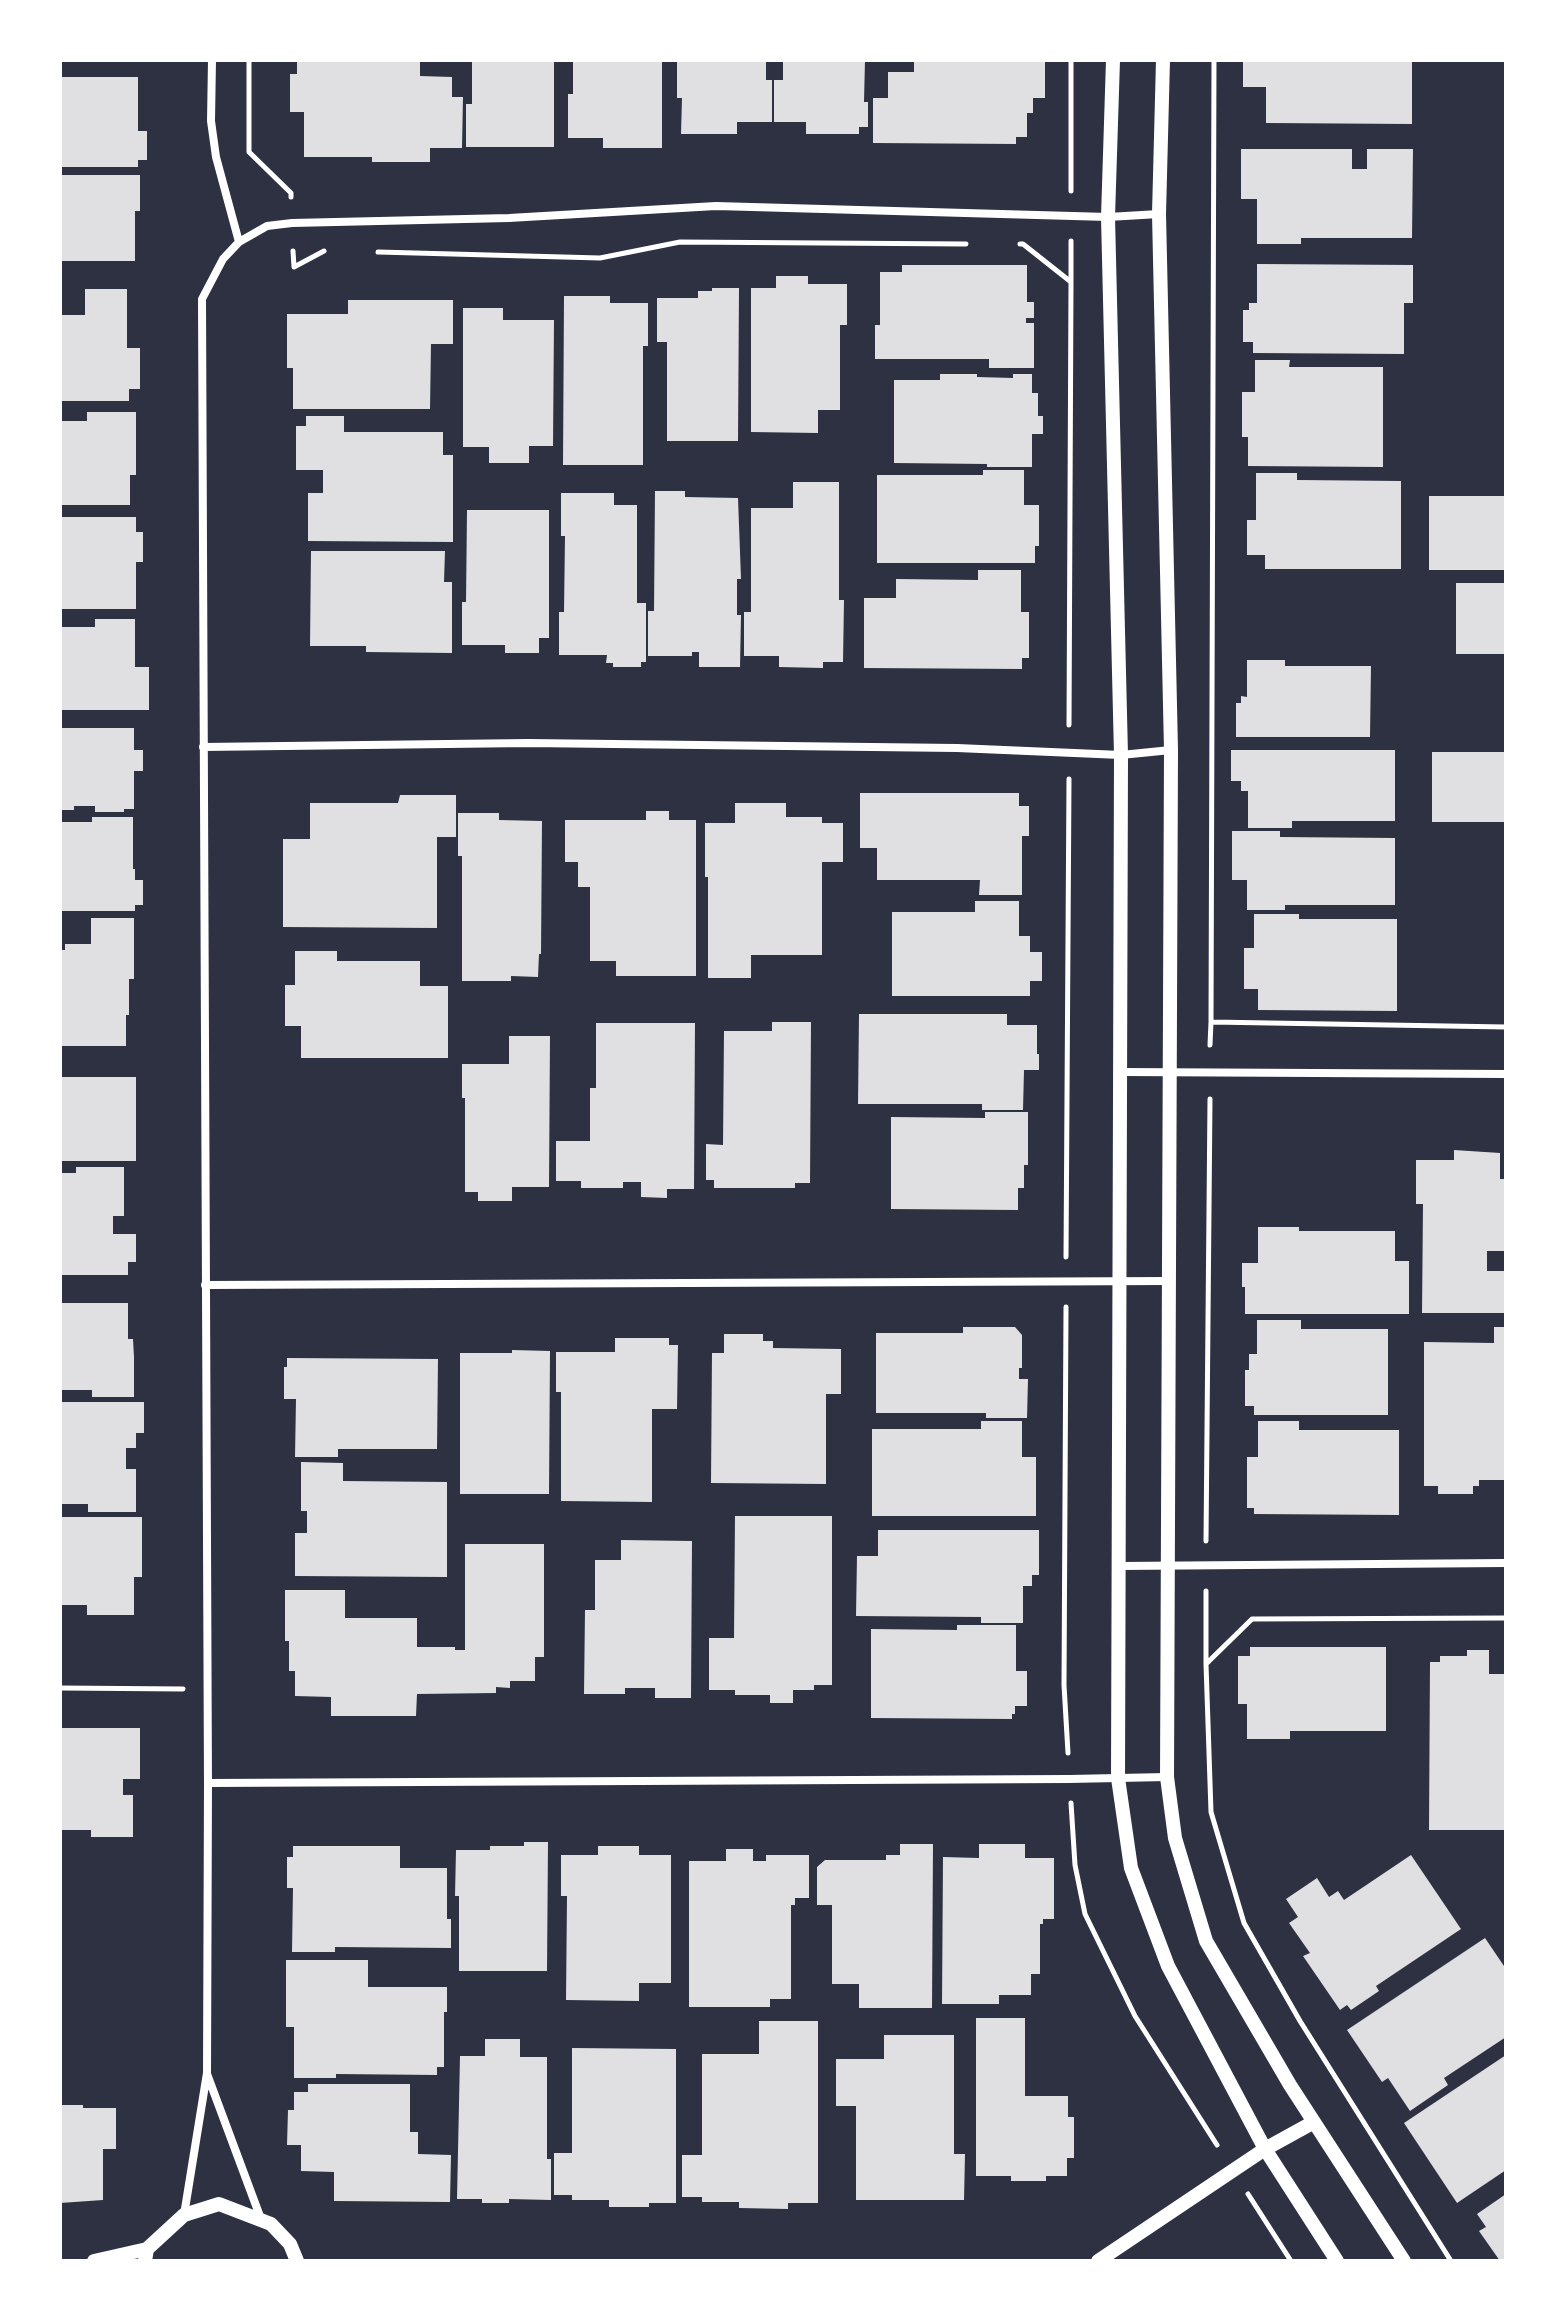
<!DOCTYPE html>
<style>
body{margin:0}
#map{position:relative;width:1566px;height:2321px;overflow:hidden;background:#2d3142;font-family:"Public Sans",sans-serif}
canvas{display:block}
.frame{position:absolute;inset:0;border:62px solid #fff;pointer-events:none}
</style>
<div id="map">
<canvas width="1566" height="2321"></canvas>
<div class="frame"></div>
</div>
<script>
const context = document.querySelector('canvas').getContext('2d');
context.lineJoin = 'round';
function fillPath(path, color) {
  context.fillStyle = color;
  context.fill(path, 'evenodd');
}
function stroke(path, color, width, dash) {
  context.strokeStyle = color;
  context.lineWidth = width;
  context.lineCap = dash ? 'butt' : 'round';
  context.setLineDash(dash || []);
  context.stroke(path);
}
const building = new Path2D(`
 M297 60H420V76L452 77V97H463L462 148H430V162H372V157H304V112H290V74H297Z
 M472 60H554V147H466V104H472Z
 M573 60H662V148H603V138H568V94H573Z
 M677 60H766V80H772V122H737V134H681L682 98H677Z
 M783 60H865L864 102H868V127H859V134H806V122H774V80H783Z
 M914 60H1045V98H1033V113H1027V137H1016V144L873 143V98H888V72H914Z
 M1243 60H1412V124L1266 123V87H1243Z
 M60 77H138V131H147V160H138V167H60Z
 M1241 149H1352V169H1367V149H1413L1412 238H1301V244H1257V199H1241Z
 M60 175H140V211H135V261H60Z
 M1257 264 1413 265V303H1404V354L1253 353V342H1243V310H1249V303H1257Z
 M902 265H1027V302H1034V318H1026V323H1034V368H989V359H875V325H880V272H902Z
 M776 276H808V284H847V325H840V410H818V433L751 432V288H776Z
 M712 288H739L738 441H667V342H657V298H698V291H712Z
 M85 289H127V348H140V389H129V401H60V315H85Z
 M564 296H610V303H648V346H643V465H563Z
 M348 300H453V344H431L430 409H293V368H287V314H348Z
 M463 308H503V320H554L553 446H529V463H489V447H463Z
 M1255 360H1290L1289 367H1383V467L1248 466V437H1242V392H1255Z
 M940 374H977V377L1013 378V374H1032V393H1038V416H1043V434H1032V467H987V464L894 463V380H940Z
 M87 412H136V475H130V505H60V421H87Z
 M306 416H344V432H443V455H453V542L308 541V493H323V470H296V426H306Z
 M983 470H1024V505H1039V546H1035V563H877V475H983Z
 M1256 473H1297V480L1401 481V569H1265V555H1247V520H1256Z
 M793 482H839V600H844L843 662H823V668L779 667V656H744V612H751V508H793Z
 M655 491H685V497L738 498 741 579H737V615H741L740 667H699V652H692V656H648V611H654Z
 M561 493H614V505H637V603H646V662H641V667H613V663H606L607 655H559V612H564L565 536H561Z
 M1429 496H1506V570H1429Z
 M467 510H549V638H539V653H505V645H462V602H466Z
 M60 517H136V532H143V562H136V609H60Z
 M311 551H445L444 582H452V653L366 652V646H310Z
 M978 570H1021V612H1029V658H1022V669L864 668V598H896V579L978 580Z
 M1456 583H1506V654H1456Z
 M95 619H135V667H149V710H60V627H95Z
 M1247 660H1285V666H1371L1370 737H1236V703H1241V696L1247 697Z
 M60 728H134V750H143V771H134V809H124V812H95V806H74V810H60Z
 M1231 750H1395V821H1292V828H1248V791H1241V781H1231Z
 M1432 752H1506V822H1432Z
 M860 793H1019V806H1029V836H1022V895H979L980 880H877V848H860Z
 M400 795H456V837H437V928L283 927V839H310V803H398Z
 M735 803H786V817H822V823H843V862H822V955H751V978H708V877H705V823H735Z
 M646 811H669V820H696V976H616V961H590V887H578V862H565V820H646Z
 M458 813H499V820L542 821 541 954H539L538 977 511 976V981H462V856H458Z
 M92 817H133V869H135V880H143V905H135V911H60V822H92Z
 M1232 831H1280V837L1395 838V905H1285V910H1247V880H1232Z
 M975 901H1019V936H1030V952H1042V981H1030V996H892V912H975Z
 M1254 914H1299V919H1397V1011L1258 1010V989H1244V948H1254Z
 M91 918H134V979H129V1015H126V1046H60V950H65V944H91Z
 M295 951H337V961H420V986H448V1058H301V1026H285V985H295Z
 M859 1014H1007V1025H1037V1054H1039V1070H1024L1023 1110H982V1104H858Z
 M772 1022H811L810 1183H795V1188H714V1180H706V1144L723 1145 724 1031H772Z
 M596 1023H695L694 1189H667V1198L641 1197V1182H623V1188H581V1181H556V1141H590V1088H596Z
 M509 1036H550L549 1187H512V1201H478V1192H465V1098H462V1064H509Z
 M60 1077H136V1161H60Z
 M985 1112H1028V1165H1024V1188H1018V1210L891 1209V1117L985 1118Z
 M1454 1150 1500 1153V1179H1506V1251H1487V1271H1506V1313H1422L1423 1204H1416V1160H1454Z
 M76 1167H124V1216H113V1234H136V1262H128V1275H60V1173H76Z
 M1258 1227H1299V1231H1395V1261H1409V1314H1245V1287H1242V1263H1258Z
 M60 1303H128V1339H133L134 1357V1397H92V1390H60Z
 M1257 1320H1301V1329H1388V1415H1254V1406H1245V1370H1249V1354H1257Z
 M963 1327H1015L1022 1335V1368H1019V1379H1028L1027 1418H986V1413H876V1333H963Z
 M1494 1327H1506V1480H1479V1486H1473V1494H1438V1486H1424V1342L1494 1343Z
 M724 1334H763V1341H773V1348L841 1349V1394H826V1484L711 1483 712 1353H724Z
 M615 1338H669V1345H678L677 1409H652V1502L561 1501V1392H556V1352H615Z
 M512 1350 550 1351 549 1494H460V1353H512Z
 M287 1358 438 1359 437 1449H338V1457H295L296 1399H284V1367H287Z
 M60 1402H144V1433H136V1448H126V1469H136V1512H88V1504H60Z
 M981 1421H1022V1457H1036V1516H872V1429H981Z
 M1258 1421H1299V1430H1399V1515L1254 1514V1508H1247V1457H1258Z
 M301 1462 343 1463V1481L447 1482V1577L295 1576V1533H307V1511H301Z
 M735 1516H832V1685H814V1690H793V1703H770V1695H735V1690H709V1638H734Z
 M60 1517H142V1577H134V1615H87V1605H60Z
 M878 1530H1039V1575H1032V1586H1023V1623H981V1617L856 1616 857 1556H878Z
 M621 1540 692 1541 691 1698H655V1688H625V1694H584L585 1610H595V1560H621Z
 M465 1544H544V1657H535V1681H510V1688L496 1687V1693L417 1694 416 1716H331V1697L295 1696V1671H289V1641H285V1590H345V1618H417V1647H455V1650H465Z
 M957 1625H1016V1671H1027V1706H1015V1714H1012V1719L871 1718V1629L957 1630Z
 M1250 1647H1386V1731H1290V1739H1247V1704H1238V1656H1250Z
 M1467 1650H1489V1674H1506V1830H1429L1430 1662H1440V1656H1467Z
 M60 1728H140V1779H123V1795H133V1837H91V1830H60Z
 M524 1842H548L547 1971H459V1896H455L456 1850H490V1846H524Z
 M900 1844H933L932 2008H859V1984H832V1905H817V1867L825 1860H886V1855H900Z
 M979 1844H1025V1858H1054V1919H1043V1924H1040V1974H1031V1995H999V2004H942L943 1857 979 1858Z
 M293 1846H400V1868H447V1919H451V1948L335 1947V1952H292L293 1888H287V1857H293Z
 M598 1846H639V1855H671V1983H639V2001L566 2000 567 1896H561V1855H598Z
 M726 1849H753V1861H766V1855H809V1898H795V1905H791V1999H770V2007H689V1861H726Z
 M1411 1855 1461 1929 1376 1986 1379 1991 1351 2010 1347 2005 1340 2010 1303 1956 1310 1953 1289 1923 1298 1917 1286 1899 1317 1878 1329 1897 1338 1891 1344 1900Z
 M1485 1938 1506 1969V2037L1444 2078 1448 2085 1410 2111 1388 2078 1382 2082 1347 2030Z
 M286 1960H368V1987H447V2012H444V2067H437V2075L336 2074V2078H294V2027H286Z
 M976 2018H1025V2096H1068V2117H1074V2158H1067V2176H1046V2181H1011V2176H976Z
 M759 2021H818V2203H788V2209L739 2208V2202H702V2197H682V2155H702V2054H759Z
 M884 2035H954V2154H965L964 2200H856V2106H836V2059H884Z
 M485 2039H520V2057H547V2159H551V2200L509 2199V2203H482V2199H457L460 2056H485Z
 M572 2048 676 2049V2203H649V2207H609V2200H572V2195H554V2153H572Z
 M1506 2055V2170L1457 2203 1404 2123Z
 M308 2084H410V2132H418V2154L451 2155 450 2202 334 2201V2172L301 2171V2145H287L288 2110H294V2092H308Z
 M60 2105H83V2108H116V2149H103V2200L60 2203Z
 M1506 2194V2261H1500L1479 2231 1486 2227 1477 2214Z`);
const path = new Path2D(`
 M249 60V152L291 193V197
 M1071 60V191
 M1214 60 1211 1022 1506 1027
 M1020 244H1023L1071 282V241
 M293 251 294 267 324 251
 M378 252 600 258 680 242 966 244
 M1069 725 1071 282
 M1210 1045 1211 1022
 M1066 1257 1069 779
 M1066 1307 1064 1685 1068 1753
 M1206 1541 1210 1099
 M1206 1664V1591
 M60 1688 183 1689
 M1071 1803 1075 1865 1085 1914 1135 2016 1217 2145
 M1248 2194 1291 2261
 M1451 2261 1300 2021 1244 1923 1211 1812 1206 1664 1252 1619 1506 1618`);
const minor = new Path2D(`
 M212 60 211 121 216 157 239 242
 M203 747 528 743 957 748 1121 755 1171 750
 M1121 1072 1506 1074
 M205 1285 1170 1281
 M1119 1566 1506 1563
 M208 1783 1069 1779 1167 1777
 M207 2074 261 2219
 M184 2215 207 2073 208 1783 202 299 223 259 239 242 267 226 292 223 509 218 716 206 1108 217 1159 214`);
const tertiary = new Path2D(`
 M1113 60 1108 217 1121 755 1118 1778 1131 1868 1168 1966 1265 2149 1337 2261
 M1163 60 1159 214 1171 750 1167 1777 1175 1838 1206 1941 1290 2085 1404 2261
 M94 2261 147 2249
 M145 2261 147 2249 184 2215 219 2204 271 2224 290 2244 297 2261
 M1098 2261 1265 2149 1314 2122`);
fillPath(building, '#e0e0e3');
stroke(path, '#fff', 5);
stroke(minor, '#fff', 8);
stroke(tertiary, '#fff', 14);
</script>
